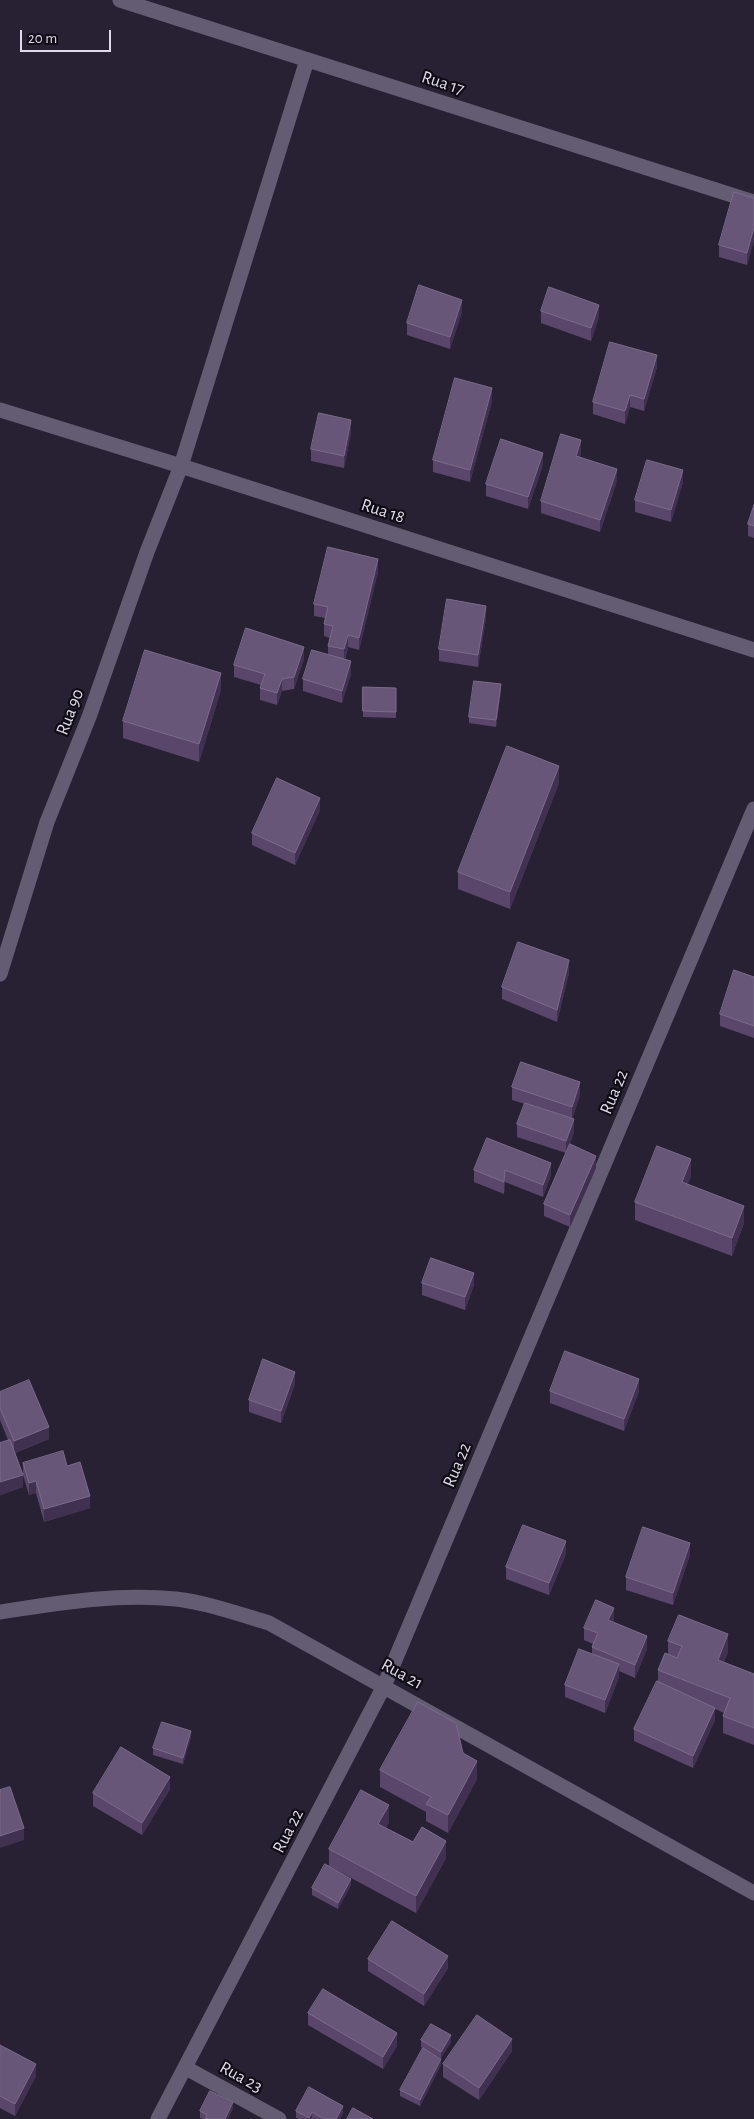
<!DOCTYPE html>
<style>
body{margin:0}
#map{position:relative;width:754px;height:2119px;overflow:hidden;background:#282134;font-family:"Alegreya Sans",sans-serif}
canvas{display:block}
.scale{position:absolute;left:20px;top:30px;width:91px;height:22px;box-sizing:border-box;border:2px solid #dedae7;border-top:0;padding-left:6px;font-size:15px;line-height:18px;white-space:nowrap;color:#dedae7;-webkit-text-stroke:4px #0f0c15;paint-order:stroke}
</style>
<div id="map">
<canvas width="754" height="2119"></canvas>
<div class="scale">20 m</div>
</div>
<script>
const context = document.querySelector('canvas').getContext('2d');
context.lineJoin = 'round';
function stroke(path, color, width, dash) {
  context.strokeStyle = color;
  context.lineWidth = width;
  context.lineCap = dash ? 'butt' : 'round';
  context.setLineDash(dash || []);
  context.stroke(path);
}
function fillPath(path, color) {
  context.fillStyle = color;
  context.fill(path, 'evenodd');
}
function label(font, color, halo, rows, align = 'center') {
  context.font = font + ' "Alegreya Sans",sans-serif';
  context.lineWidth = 4.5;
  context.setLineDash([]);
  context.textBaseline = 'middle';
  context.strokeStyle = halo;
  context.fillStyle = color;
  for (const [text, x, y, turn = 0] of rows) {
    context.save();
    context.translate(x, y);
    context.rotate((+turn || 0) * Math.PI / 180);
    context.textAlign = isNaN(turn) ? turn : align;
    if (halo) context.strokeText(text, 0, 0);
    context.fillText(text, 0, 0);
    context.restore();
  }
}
const street = new Path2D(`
 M120 0 754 202
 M0 410 181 466 754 650
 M0 974 47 822 89 717 147 552 181 466 307 60
 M0 1612C58 1603 117 1593 176 1599 208 1603 239 1614 269 1623L754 1893
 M186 2068 279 2119
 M158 2119 384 1686 754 809`);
const wall = new Path2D(`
 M754 198V240L747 265 719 257V245Z
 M541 311 599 317 591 341 541 323Z
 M462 312 450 349 407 335V323Z
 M657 367 644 411 630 407 625 424 593 414V402Z
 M492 401 470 482 433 472V460Z
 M351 432 344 468 311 461V449Z
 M581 453 580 457 617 481 600 532 541 513V501Z
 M543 465 528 509 486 496V484Z
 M683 482 671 522 635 512V500Z
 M754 505V538L748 536V524Z
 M378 572 359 650 348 647 345 660 351 674 342 703 303 691V679L328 655V646L330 638 324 636V624L325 618 314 616V604Z
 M486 618 478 667 439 661V649Z
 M304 659 294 689 282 691 277 705 260 700V688L261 685 234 677V665Z
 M363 687 396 688V718L363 717Z
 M221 690 199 762 123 738V721Z
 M501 690 496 727 469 723V717Z
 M559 783 510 909 458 889V872Z
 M320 810 295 865 252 845V833Z
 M569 973 557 1022 502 999V987Z
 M754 977V1038L720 1026V1014Z
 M512 1087 580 1095 572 1119 574 1132 567 1152 596 1168 570 1227 544 1216V1204L566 1153 517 1137V1124L525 1104 512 1100Z
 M551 1163V1175L543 1197 505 1182 504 1194 474 1182V1170Z
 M691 1176 687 1185 744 1223 732 1256 635 1220V1202Z
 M422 1283 474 1285 465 1310 422 1295Z
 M295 1384 281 1423 249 1412V1400Z
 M550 1391H639L624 1431 550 1403Z
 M0 1392 49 1439 15 1453 23 1475V1463L67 1466 90 1508 44 1522 36 1493 29 1495 23 1475V1487L0 1495V1443L8 1440 0 1420Z
 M566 1554 549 1595 506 1579V1567Z
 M690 1555 673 1605 626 1590V1577Z
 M614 1620 613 1622 647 1649 635 1678 619 1671V1677L605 1713 565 1697V1685L592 1654V1647L593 1644 584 1640V1628Z
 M668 1641 728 1652 724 1662 754 1674V1745L723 1733V1716L724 1713 715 1709V1720L693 1768 634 1741V1729L658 1681V1670L668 1654Z
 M191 1737 183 1764 153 1755V1748Z
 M380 1770 477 1779 448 1833 426 1821V1812L380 1787Z
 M170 1789 142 1835 93 1806V1793Z
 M389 1822 386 1828 446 1858 416 1913 329 1866V1849Z
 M351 1885 338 1909 312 1895V1888Z
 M368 1959 448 1968 424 2006 368 1971Z
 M308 2013 397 2046 383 2069 308 2025Z
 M421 2040 451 2042 441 2058 421 2047Z
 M0 2045 36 2076 15 2116 0 2108Z
 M512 2051 479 2100 443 2077V2064Z
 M441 2065 420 2106 400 2096V2090Z
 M233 2108 228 2119H203L200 2118V2111Z
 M296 2111 343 2112 340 2119H299L296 2118Z`);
const shadedWall = new Path2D(`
 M754 227V240L747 265V253Z
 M462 300V312L450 349V337Z
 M599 305V317L591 341V328Z
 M657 355V367L644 411V399Z
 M492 388V401L470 482V470Z
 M630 395V407L625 424V411Z
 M351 420V432L344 468V456Z
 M581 440V453L576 468V456Z
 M543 453V465L528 509V497Z
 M617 469V481L600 532V520Z
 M683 470V482L671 522V510Z
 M378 559V572L359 650V638Z
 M486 606V618L478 667V655Z
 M348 635V647L344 661V649Z
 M304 647V659L294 689V677Z
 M351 661V674L342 703V691Z
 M221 673V690L199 762V744Z
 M282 679V691L277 705V693Z
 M501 684V690L496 727V720Z
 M559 766V783L510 909V892Z
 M320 798V810L295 865V853Z
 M569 960V973L557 1022V1010Z
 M580 1082V1095L572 1119V1107Z
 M574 1119V1132L566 1154V1141Z
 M596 1156V1168L570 1227V1215Z
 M691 1159V1176L682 1200V1182Z
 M551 1163V1175L543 1197V1185Z
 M505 1170V1182L504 1194V1182Z
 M744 1206V1223L732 1256V1238Z
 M474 1273V1285L465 1310V1297Z
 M295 1372V1384L281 1423V1411Z
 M639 1379V1391L624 1431V1419Z
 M49 1427V1439L14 1453V1441Z
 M23 1475V1487L0 1495V1482Z
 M36 1481V1493L29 1495V1483Z
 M90 1496V1508L44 1522V1509Z
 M566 1541V1554L549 1595V1583Z
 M690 1543V1555L673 1605V1593Z
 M614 1608V1620L608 1632V1620Z
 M728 1634V1652L718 1677V1660Z
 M647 1636V1649L635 1678V1665Z
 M619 1664V1677L605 1713V1700Z
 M715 1708V1720L693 1768V1756Z
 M191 1731V1737L183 1764V1758Z
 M477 1761V1779L448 1833V1815Z
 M170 1777V1789L142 1835V1823Z
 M389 1805V1822L378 1841V1824Z
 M24 1828V1840L0 1848V1836Z
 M446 1841V1858L416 1913V1896Z
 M351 1879V1885L338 1909V1903Z
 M448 1956V1968L424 2006V1994Z
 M397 2033V2046L383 2069V2057Z
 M451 2035V2042L441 2058V2052Z
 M512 2039V2051L479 2100V2088Z
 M441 2059V2065L420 2106V2100Z
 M36 2064V2076L15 2116V2104Z
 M233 2102V2108L228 2119H225Z
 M343 2106V2112L340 2119H336Z
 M312 2112V2119H309V2118Z`);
const building = new Path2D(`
 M734 192 754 198V227L747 253 719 245Z
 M419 285 462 300 450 337 407 323Z
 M549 287 599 305 591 328 541 311Z
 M610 342 657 355 644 399 630 395 625 411 593 402Z
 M455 378 492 388 470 470 433 460Z
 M319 413 351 420 344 456 311 449Z
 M561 434 581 440 576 456 617 469 600 520 541 501Z
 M501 439 543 453 528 497 486 484Z
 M647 460 683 470 671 510 635 500Z
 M754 505V526L748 524Z
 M328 547 378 559 359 638 348 635 344 649 328 646 333 626 324 624 328 607 314 604Z
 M447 599 486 606 478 655 439 649Z
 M246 628 304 647 294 677 282 679 277 693 260 688 265 674 234 665Z
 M145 650 221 673 199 744 123 721Z
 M312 650 351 661 342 691 303 679Z
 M474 681 501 684 496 720 469 717Z
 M363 687 396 688V712L363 711Z
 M507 746 559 766 510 892 458 872Z
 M277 778 320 798 295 853 252 833Z
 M518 942 569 960 557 1010 502 987Z
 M734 970 754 977V1026L720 1014Z
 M521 1062 580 1082 572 1107 512 1087Z
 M525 1103 574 1119 566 1141 517 1124Z
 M487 1138 551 1163 543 1185 505 1170 504 1182 474 1170Z
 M570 1144 596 1156 570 1215 544 1204Z
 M657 1146 691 1159 682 1182 744 1206 732 1238 635 1202Z
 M431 1258 474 1273 465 1297 422 1283Z
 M565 1351 639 1379 624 1419 550 1391Z
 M263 1359 295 1372 281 1411 249 1400Z
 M29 1380 49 1427 14 1441 0 1408V1392Z
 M10 1440 23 1475 0 1482V1443Z
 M63 1451 67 1466 80 1462 90 1496 44 1509 36 1481 29 1483 23 1463Z
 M523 1525 566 1541 549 1583 506 1567Z
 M643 1527 690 1543 673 1593 626 1577Z
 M596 1600 614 1608 608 1620 647 1636 635 1665 592 1647 598 1633 584 1628Z
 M679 1615 728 1634 718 1660 754 1674V1728L723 1716 730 1698 658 1670 665 1653 677 1658 682 1646 668 1641Z
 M579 1649 619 1664 605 1700 565 1685Z
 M657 1681 715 1708 693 1756 634 1729Z
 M418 1702 456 1723 463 1753 477 1761 448 1815 426 1804 431 1797 380 1770Z
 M162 1722 191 1731 183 1758 153 1748Z
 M121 1747 170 1777 142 1823 93 1793Z
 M10 1787 24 1828 0 1836V1790Z
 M361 1790 389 1805 378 1824 413 1842 422 1827 446 1841 416 1896 329 1849Z
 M325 1864 351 1879 338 1903 312 1888Z
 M392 1921 448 1956 424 1994 368 1959Z
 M323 1989 397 2033 383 2057 308 2013Z
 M477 2015 512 2039 479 2088 443 2064Z
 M431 2024 451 2035 441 2052 421 2040Z
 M0 2045 36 2064 15 2104 0 2096Z
 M423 2048 441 2059 420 2100 400 2090Z
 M309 2087 343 2106 336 2119H324L312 2112 309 2118 296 2111Z
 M210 2091 233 2102 225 2119H205L207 2115 200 2111Z
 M353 2108 373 2119H347Z`);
const streetNames = [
 ["Rua 17",443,83,18],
 ["Rua 18",383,511,18],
 ["Rua 90",70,712,-69],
 ["Rua 22",614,1092,-67],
 ["Rua 22",457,1465,-67],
 ["Rua 21",402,1674,29],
 ["Rua 22",288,1831,-63],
 ["Rua 23",241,2077,29]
];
stroke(street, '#645c72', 15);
fillPath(wall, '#5a466b');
fillPath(shadedWall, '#403150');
fillPath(building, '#685679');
stroke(building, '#7b6b8a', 1);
label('18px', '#dedae7', '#0f0c15', streetNames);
</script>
